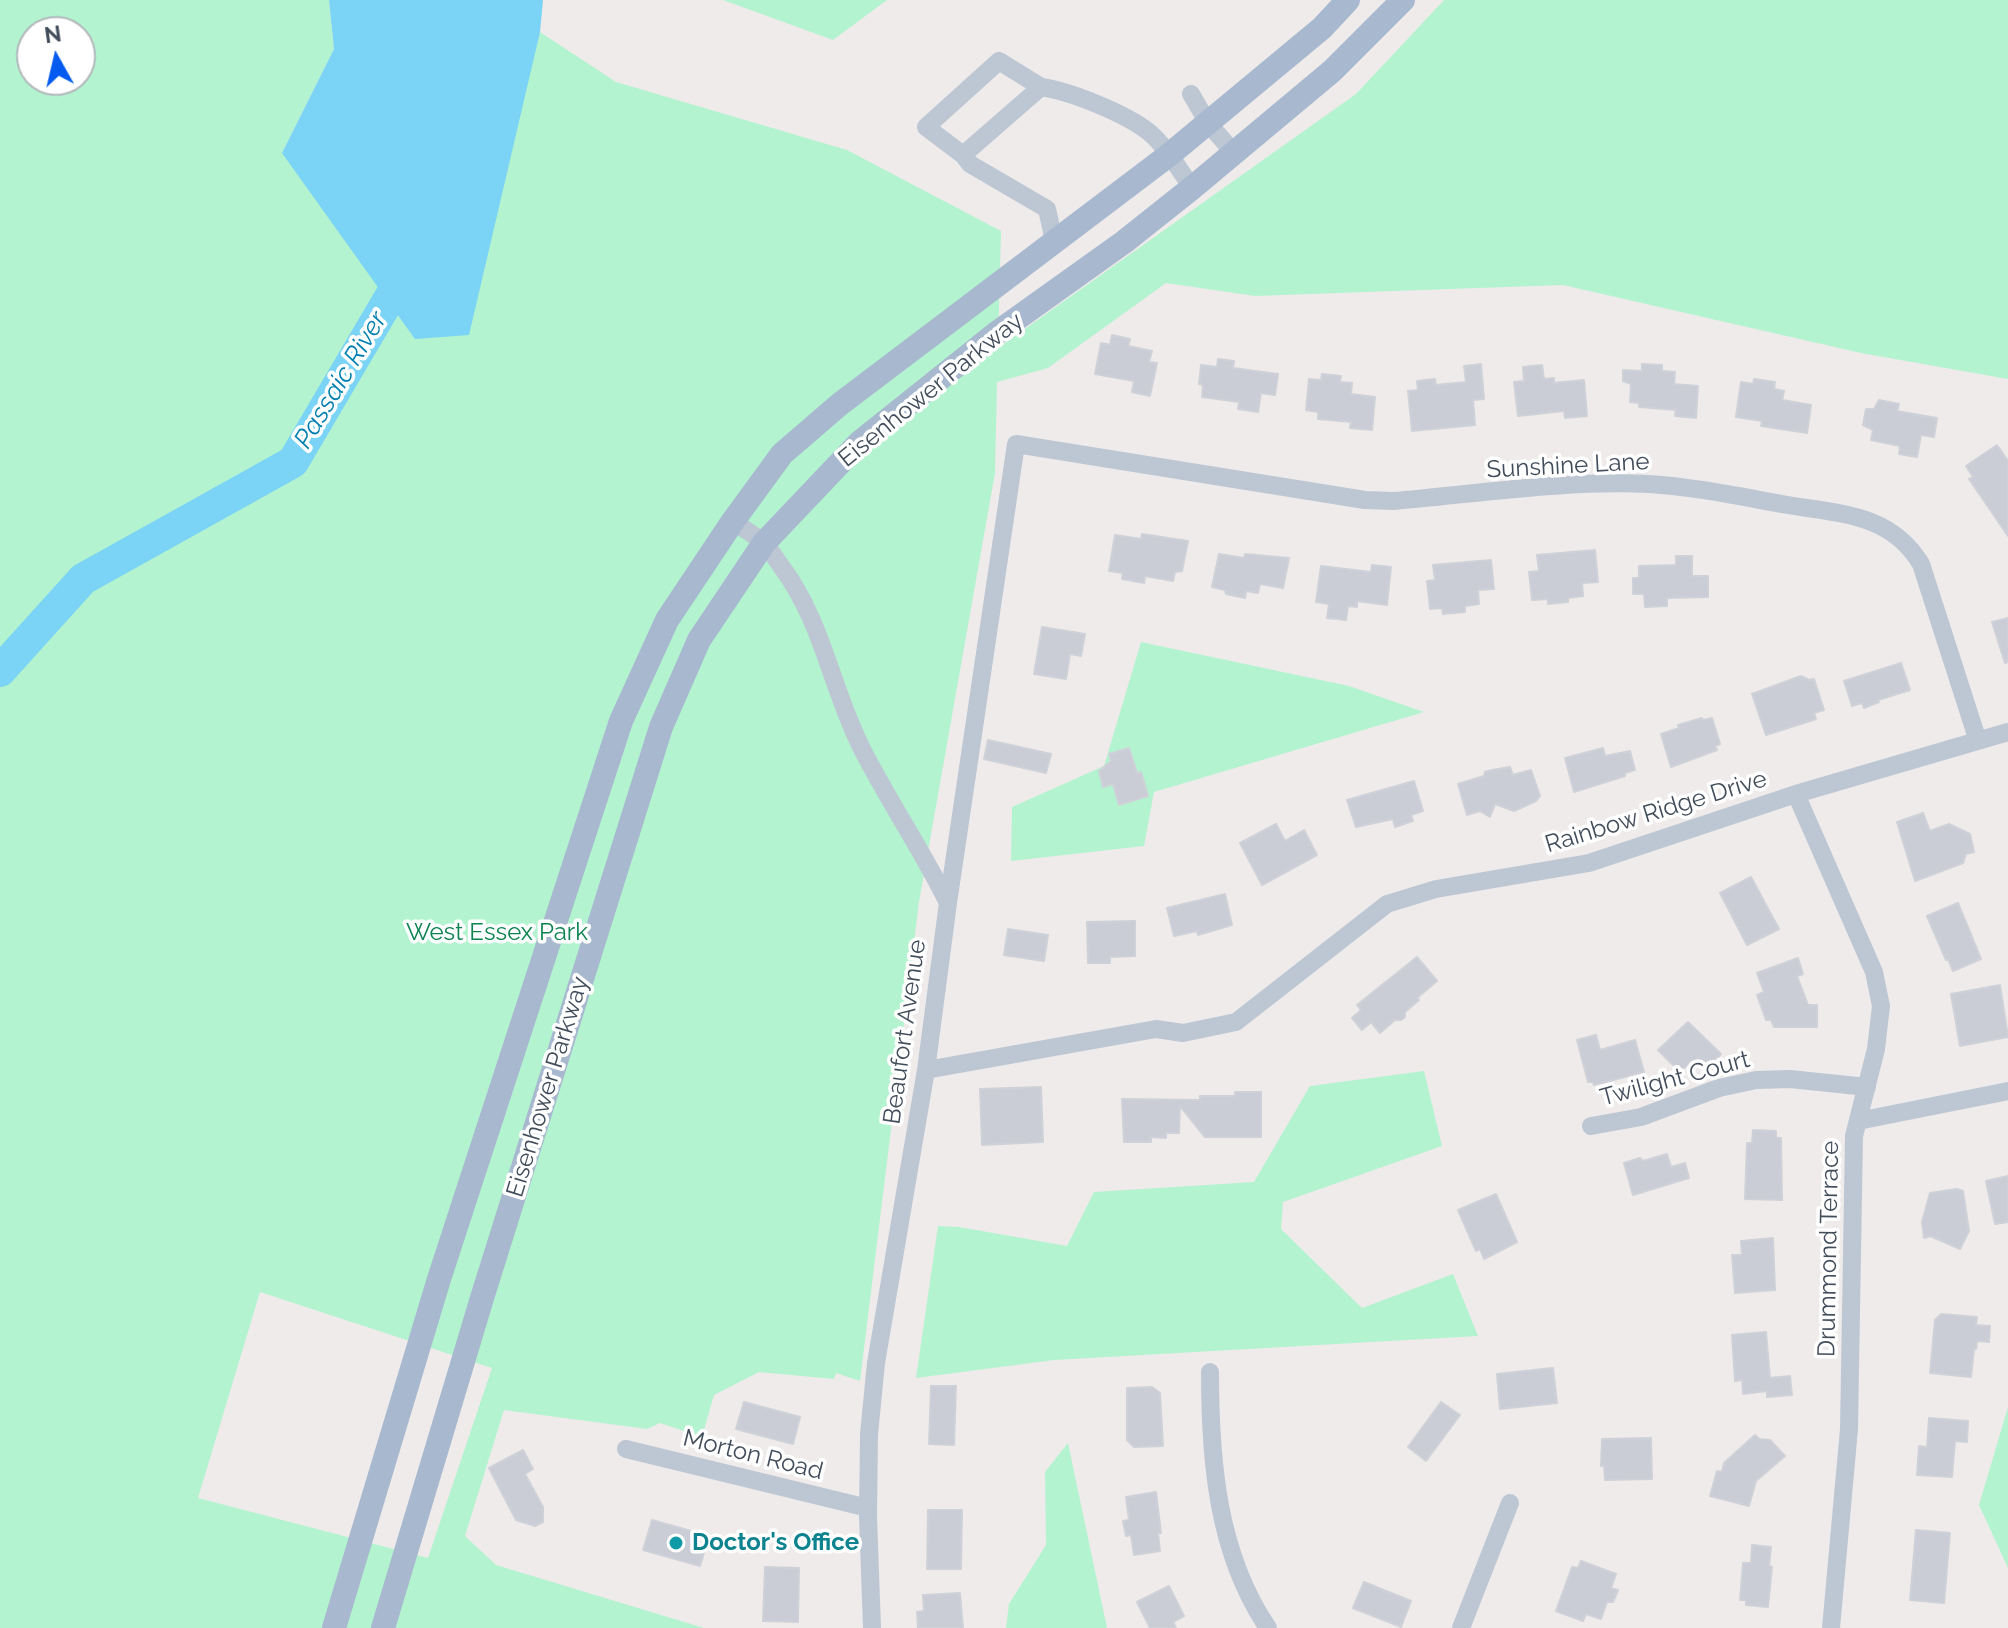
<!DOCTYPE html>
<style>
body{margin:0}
#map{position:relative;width:2008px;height:1628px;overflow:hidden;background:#efebeb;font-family:Raleway,sans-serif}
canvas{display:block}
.north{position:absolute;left:16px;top:16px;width:80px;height:80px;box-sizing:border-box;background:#fff;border:2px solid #b3b8bd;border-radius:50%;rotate:352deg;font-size:22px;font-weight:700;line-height:32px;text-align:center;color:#424d5b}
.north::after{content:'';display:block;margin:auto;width:28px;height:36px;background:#055bef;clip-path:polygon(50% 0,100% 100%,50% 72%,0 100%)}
</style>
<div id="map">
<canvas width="2008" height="1628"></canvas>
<div class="north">N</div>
</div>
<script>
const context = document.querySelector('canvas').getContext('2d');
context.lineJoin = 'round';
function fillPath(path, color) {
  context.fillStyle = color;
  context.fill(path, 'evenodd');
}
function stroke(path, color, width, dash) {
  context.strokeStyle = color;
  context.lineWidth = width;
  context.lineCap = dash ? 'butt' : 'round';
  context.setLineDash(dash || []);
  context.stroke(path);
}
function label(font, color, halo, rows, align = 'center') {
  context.font = font + ' Raleway,sans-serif';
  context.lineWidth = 7;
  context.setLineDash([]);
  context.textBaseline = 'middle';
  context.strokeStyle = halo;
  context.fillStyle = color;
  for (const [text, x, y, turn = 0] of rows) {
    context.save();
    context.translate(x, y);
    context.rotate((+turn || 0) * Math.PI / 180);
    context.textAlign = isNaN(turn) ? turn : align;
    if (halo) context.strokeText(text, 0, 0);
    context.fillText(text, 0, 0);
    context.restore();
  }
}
const green = new Path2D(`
 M0 0H329L334 49 282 153 448 331 540 32 616 82 847 150 1001 231 998 348 1356 94 1444 0H2008V379L1861 353 1563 285 1255 296 1166 283 1048 368 997 382 995 473 919 902 860 1381 836 1373 834 1379 759 1372 714 1395 702 1437 660 1423 647 1429 504 1410 465 1536 496 1565 704 1628H0ZM32 32H80V80H32ZM260 1292 492 1368 428 1558 198 1498Z
 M723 0H887L833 40Z
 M1141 642 1349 686 1424 712 1154 792 1144 846 1011 861 1012 807 1104 766Z
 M1424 1071 1442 1146 1283 1202 1281 1229 1362 1308 1453 1274 1478 1336 1054 1360 916 1378 938 1226 959 1227 1067 1246 1094 1192 1254 1182 1310 1086Z
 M2008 1407V1568L1979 1505Z
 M1068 1443 1107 1628H1006L1009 1604 1046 1545 1045 1472Z`);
const water = new Path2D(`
 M329 0H543L540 32 469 335 415 339 282 153 334 49Z`);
const river = new Path2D(`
 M0 671 83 579 293 462 409 265`);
const building = new Path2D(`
 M1112 335 1130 339 1128 346 1152 351 1149 362 1157 363 1150 396 1132 392 1134 381 1095 374 1101 343 1110 345Z
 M1218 359 1234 361 1233 368 1278 374 1275 395 1261 393 1258 412 1238 409 1239 402 1202 397 1203 385 1199 384 1201 365 1217 367Z
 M1481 364 1484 399 1473 400 1475 425 1412 431 1408 391 1418 390 1417 381 1435 379 1436 385 1466 382 1464 366Z
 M1642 364 1662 365V371L1675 372 1674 384 1698 386 1696 418 1675 416 1676 410 1639 407V403L1630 402 1631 384 1623 381V370L1642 371Z
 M1542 365 1544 379 1554 378V383L1584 380 1587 416 1565 418 1564 411 1518 416 1514 382 1524 381 1523 367Z
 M1322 374 1341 376 1340 382 1352 383 1351 394 1375 397 1372 430 1350 428 1351 422 1318 419V412L1306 410 1309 379 1321 380Z
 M1754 379 1775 382 1774 389 1784 391 1782 400 1811 405 1807 433 1761 426 1762 421 1736 417 1741 382 1753 384Z
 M1879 400 1899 404 1897 411 1937 418 1934 437 1921 435 1917 457 1899 454 1900 446 1871 440 1873 430 1863 425 1866 409H1874Z
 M1997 445 2008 461V536L1969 479 1973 477 1966 466Z
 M1142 534 1188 541 1182 571 1175 572 1173 581 1145 576 1144 583 1122 579 1123 573 1109 571 1115 535 1141 539Z
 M1595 550 1598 582 1582 583 1583 596 1568 598V602L1548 604V599L1532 600 1529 572 1539 571 1537 555Z
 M1219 554 1244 558 1245 554 1289 558 1283 588 1260 584 1258 593 1246 591 1245 598 1226 594 1225 590 1212 587Z
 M1676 556H1692V576H1708V597L1667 598V606L1645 607 1644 594H1633V578H1639V566L1676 565Z
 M1491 560 1494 589 1478 590 1479 604 1465 606V612L1443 614 1442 608 1430 609 1427 581 1435 580 1433 565Z
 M1372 565 1391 567 1387 605 1357 601V607L1348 606 1346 620 1327 618 1329 604 1316 602 1321 566 1371 572Z
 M2008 618V662L2005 663 1992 622Z
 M1042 627 1085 634 1081 656 1070 654 1066 679 1034 674Z
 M1901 663 1910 690 1878 700 1879 702 1864 708 1862 703 1852 706 1844 681Z
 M1801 676 1809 680 1814 679 1824 710 1814 713 1816 719 1766 735 1752 694Z
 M1702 718 1703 720 1712 718 1720 744 1715 746 1717 750 1671 767 1661 734 1679 728 1678 725Z
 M988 740 1051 754 1046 773 984 759Z
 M1129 748 1137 773 1141 772 1148 796 1119 805 1113 784 1103 787 1099 771 1111 761 1109 754Z
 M1603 748 1605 756 1630 751 1635 770 1625 773V776L1574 792 1565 758Z
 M1510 767 1513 775 1531 770 1540 796 1536 801 1514 811 1495 804 1490 817 1480 811 1467 815 1458 784 1484 776 1485 772 1492 770Z
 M1414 781 1423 811 1411 815 1413 821 1395 827 1393 819 1356 827 1347 800Z
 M1923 813 1930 831 1949 824 1970 834 1974 852 1966 854 1963 863 1915 881 1897 822Z
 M1276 824 1285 841 1304 830 1317 855 1262 885 1240 843Z
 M1751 877 1779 929 1747 945 1720 893Z
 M1225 894 1232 925 1198 935 1197 931 1174 936 1167 908Z
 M1958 903 1981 959 1953 971 1948 959 1946 960 1927 916Z
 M1135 921V956L1110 957V963H1088L1087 922Z
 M1008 929 1048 935 1044 961 1004 955Z
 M1417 957 1437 981 1417 998 1419 1000 1405 1012V1017L1401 1020H1395L1380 1033 1371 1022 1362 1030 1352 1018 1361 1010 1357 1005Z
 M1798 958 1803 974 1797 976 1808 1005H1817V1027H1774L1771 1020H1766L1757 995 1764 992 1757 973Z
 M2000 985 2008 1037 1960 1046 1951 994Z
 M1688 1022 1721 1054 1708 1067 1702 1061 1696 1066 1691 1061 1680 1072 1658 1050Z
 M1596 1035 1600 1050 1635 1040 1644 1072 1594 1085 1593 1082H1588L1577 1040Z
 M1041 1087 1043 1142 982 1145 980 1089Z
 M1235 1092H1261V1137H1205L1180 1106 1179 1133H1166V1138L1151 1137V1142H1124L1122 1099 1200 1100V1096H1235Z
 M1753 1130 1776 1131V1138H1781L1782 1200 1745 1199 1747 1143H1752Z
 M1667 1154 1671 1167 1685 1163 1689 1178 1633 1195 1624 1163 1640 1158 1643 1161Z
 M2008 1176V1222L1995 1224 1986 1181Z
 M1957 1189 1963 1191 1969 1231 1960 1249 1930 1236 1924 1238 1922 1222 1930 1193Z
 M1496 1194 1517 1242 1484 1259 1480 1249 1476 1251 1458 1210Z
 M1773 1238 1775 1290 1735 1293 1732 1255H1742L1741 1241Z
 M1941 1314 1977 1317 1976 1325 1990 1326 1989 1342 1977 1341 1976 1349H1974L1971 1377 1930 1373 1935 1320Z
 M1766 1332 1770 1378 1790 1376 1792 1395 1767 1397V1391L1743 1394 1742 1380 1735 1381 1732 1335Z
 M1553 1368 1557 1403 1500 1409 1497 1374Z
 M931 1386H956L954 1445 929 1444Z
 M1152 1387 1160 1393 1163 1446 1134 1447 1127 1440V1388Z
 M744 1402 800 1417 793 1444 736 1429Z
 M1441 1402 1460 1415 1426 1461 1408 1447Z
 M1929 1418 1968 1421 1967 1442 1955 1441 1952 1477 1917 1475 1919 1446 1927 1447Z
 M1755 1435 1759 1439 1770 1440 1785 1456 1756 1481 1749 1506 1710 1496 1717 1471 1722 1472 1724 1463Z
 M1651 1438 1652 1479 1605 1480 1604 1466H1601L1602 1439Z
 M523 1450 533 1469 525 1474 543 1507V1522L535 1526 516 1520 489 1468Z
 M1156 1492 1161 1533H1158L1160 1551 1134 1555 1131 1535 1126 1536 1123 1521 1129 1520 1126 1497Z
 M928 1510H962L961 1569H927Z
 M652 1520 709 1536 700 1566 643 1550Z
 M1916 1530 1950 1533 1944 1603 1910 1600Z
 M1752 1545 1771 1547 1769 1565 1772 1567 1768 1607 1746 1605V1600H1740L1743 1563H1751Z
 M1581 1561 1616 1574 1611 1588 1618 1590 1613 1602H1607L1601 1619 1586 1614 1583 1621 1556 1611 1572 1567 1578 1568Z
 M765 1567 799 1568 798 1622 763 1621Z
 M1364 1582 1411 1601 1401 1627 1353 1608Z
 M1169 1586 1184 1616 1173 1622 1176 1628H1150L1137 1602Z
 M960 1593 963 1628H918L917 1612 924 1611 923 1595Z`);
const minor = new Path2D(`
 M1191 94 1208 123 1234 153
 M963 155 926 127 999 61 1041 87
 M1054 241 1047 209 970 164 963 155 1041 87C1070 91 1127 114 1150 133 1167 148 1179 169 1192 188
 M733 521C742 528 754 534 762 542 770 548 775 558 781 566 823 622 831 688 862 749 889 802 922 850 948 903
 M1796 794 1874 972 1881 1006 1876 1049 1854 1136 1849 1429 1831 1628
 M926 1070 1156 1029 1183 1033 1236 1022 1387 904 1436 889 1589 863 1796 794 2008 732
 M1858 1121 2008 1091
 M1591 1126 1641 1117 1719 1088 1756 1080 1790 1079 1867 1087
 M1210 1372C1210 1460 1217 1553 1268 1628
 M626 1449 868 1508
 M872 1628 868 1516 869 1434 876 1363 926 1070 948 903 1016 444 1365 500 1393 501C1475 494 1568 480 1649 484 1696 487 1742 497 1788 505 1841 514 1891 514 1921 564L1978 741
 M1461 1628 1510 1503`);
const major = new Path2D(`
 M334 1628 439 1279 621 721 667 620 733 521 782 454 840 404 1169 155 1322 28 1348 0
 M383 1628 482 1298 661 727 699 640 764 543 859 443 998 332 1124 242 1192 188 1332 71 1403 0`);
const markers = [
 [676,1543,8,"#0f9aa8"]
];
const streetNames = [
 ["Eisenhower Parkway",931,390,-39],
 ["Sunshine Lane",1568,466,-3],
 ["Rainbow Ridge Drive",1656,812,-17],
 ["Beaufort Avenue",905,1032,-82],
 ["Twilight Court",1675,1079,-15],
 ["Eisenhower Parkway",548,1087,-73],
 ["Drummond Terrace",1829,1249,-89],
 ["Morton Road",753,1455,14]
];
const parkNames = [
 ["West Essex Park",497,933]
];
const cultureNames = [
 ["Doctor's Office",692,1543]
];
const waterNames = [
 ["Passaic River",341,380,-59]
];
fillPath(green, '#b3f3d0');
fillPath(water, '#7bd3f5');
stroke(river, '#7bd3f5', 32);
fillPath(building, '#cacdd5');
stroke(building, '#cfd1d8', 2);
stroke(minor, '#bdc7d3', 18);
stroke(major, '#a7b8cf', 24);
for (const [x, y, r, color] of markers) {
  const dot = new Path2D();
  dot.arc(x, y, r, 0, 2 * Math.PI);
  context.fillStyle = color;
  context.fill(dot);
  stroke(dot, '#fff', 3);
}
label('24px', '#424d5b', '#fff', streetNames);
label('24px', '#0c8350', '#fff', parkNames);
label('bold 24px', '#0d838f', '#fff', cultureNames, 'left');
label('italic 26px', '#007fb0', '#fff', waterNames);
</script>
